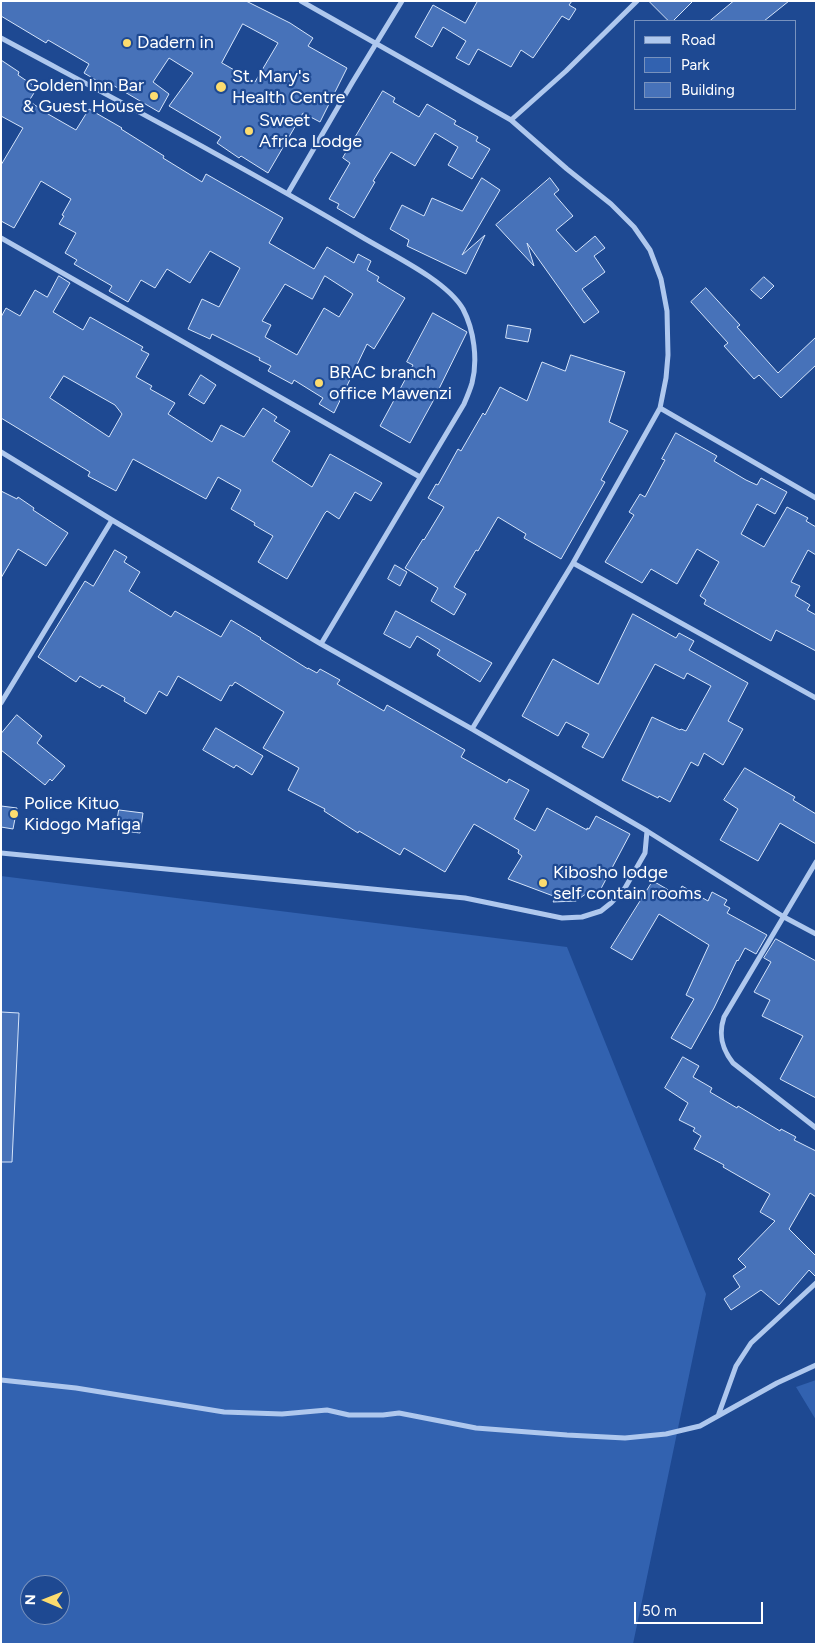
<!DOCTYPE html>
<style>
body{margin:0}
#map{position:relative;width:817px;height:1645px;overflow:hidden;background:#1e4992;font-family:Figtree,sans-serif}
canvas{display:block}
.frame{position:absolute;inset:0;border:2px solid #fff;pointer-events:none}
.legend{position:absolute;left:634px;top:20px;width:162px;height:90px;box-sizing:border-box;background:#1e4992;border:1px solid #7892be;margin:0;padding:6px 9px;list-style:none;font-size:15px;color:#fff}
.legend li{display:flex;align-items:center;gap:10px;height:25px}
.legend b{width:25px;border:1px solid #7892be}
.north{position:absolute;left:20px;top:1575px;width:50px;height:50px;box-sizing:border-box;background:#1e4992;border:1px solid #7892be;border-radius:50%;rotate:271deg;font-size:14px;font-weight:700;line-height:20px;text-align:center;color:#fff}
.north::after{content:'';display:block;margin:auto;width:18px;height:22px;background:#fcdc6f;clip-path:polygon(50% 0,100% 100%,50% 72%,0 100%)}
.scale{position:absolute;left:634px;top:1602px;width:129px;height:22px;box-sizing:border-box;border:2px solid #fff;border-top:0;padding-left:6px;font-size:15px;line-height:18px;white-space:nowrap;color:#fff;-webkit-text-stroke:4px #1e4992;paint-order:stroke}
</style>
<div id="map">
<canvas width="817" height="1645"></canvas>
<div class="frame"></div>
<ul class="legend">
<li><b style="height:6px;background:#afc8ee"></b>Road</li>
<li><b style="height:14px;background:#3262b0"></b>Park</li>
<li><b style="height:14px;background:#4772b9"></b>Building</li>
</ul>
<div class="north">N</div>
<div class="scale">50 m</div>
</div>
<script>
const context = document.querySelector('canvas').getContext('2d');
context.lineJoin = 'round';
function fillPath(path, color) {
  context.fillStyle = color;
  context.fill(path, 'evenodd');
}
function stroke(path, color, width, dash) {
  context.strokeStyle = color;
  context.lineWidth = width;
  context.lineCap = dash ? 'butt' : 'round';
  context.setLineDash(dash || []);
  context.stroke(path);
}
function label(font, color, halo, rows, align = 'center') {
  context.font = font + ' Figtree,sans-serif';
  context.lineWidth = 4.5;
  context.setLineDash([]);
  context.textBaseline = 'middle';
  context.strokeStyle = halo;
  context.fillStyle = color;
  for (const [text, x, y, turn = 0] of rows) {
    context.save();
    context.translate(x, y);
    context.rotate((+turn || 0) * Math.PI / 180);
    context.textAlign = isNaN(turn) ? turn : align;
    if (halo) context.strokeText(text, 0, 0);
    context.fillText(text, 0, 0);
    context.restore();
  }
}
const green = new Path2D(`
 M1 876 567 947 706 1294 633 1644H1ZM30 1585H60V1615H30Z
 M816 1380V1420L796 1387Z`);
const building = new Path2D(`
 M1 1H246L290 23 313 38 308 46 347 68 320 122 303 113 268 173 241 156 239 158 217 143 221 137 169 106 193 73 169 58 153 82 169 94 159 112 111 84 109 88 84 73 89 64 48 40 46 43 1 16ZM243 24 278 43 255 82 222 63Z
 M478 1H572L569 5 576 9 569 20 562 16 533 58 521 50 511 67 478 49 469 65 456 58 466 41 443 27 432 47 415 37 433 5 465 23Z
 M649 1H693L673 21H669Z
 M734 1H789L764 21H710Z
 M1 60 19 72 18 75 37 88 29 101 48 114 76 130 89 109 122 128 121 129 164 156 163 158 202 182 206 174 283 218 269 243 314 269 327 247 354 263 358 254 371 261 367 270 379 277 377 281 405 298 374 349 367 344 334 413 319 404 323 398 294 380 292 384 268 371 271 366 259 360 260 358 212 334 210 339 188 329 202 299 219 307 240 268 210 251 190 283 167 269 155 288 141 280 128 302 109 291 112 286 74 264 77 260 65 253 76 233 59 224 64 216 62 215 71 199 41 181 14 228 1 221V165L23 128 1 116ZM325 276 353 294 339 317 324 308 297 355 265 337 271 325 262 321 285 284 312 299Z
 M383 91 395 98 393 102 419 117 427 104 456 121 454 124 478 137 476 141 490 149 472 179 448 165 458 147 435 133 415 166 391 152 373 181 375 182 354 218 337 208 339 204 329 199 350 163 343 158Z
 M482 178 500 190 462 255 485 235 466 274 407 246 409 240 390 229 402 205 424 216 432 198 462 211Z
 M550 178 559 190 554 194 573 216 556 230 576 252 595 236 605 248 594 256 605 272 582 289 599 312 584 323 527 243 534 266 496 225Z
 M59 276 70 283 53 312 83 330 90 317 143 347 141 350 149 354 136 377 152 386 150 389 175 403 168 414 212 442 221 425 244 437 263 408 277 417 274 421 290 431 272 461 312 487 330 454 382 483 371 501 355 492 339 519 327 511 325 513 287 579 258 562 273 536 254 525 255 523 231 509 241 490 218 477 206 499 133 459 116 491 88 476 90 472 1 418V317L6 308 20 316 35 290 47 297ZM64 376 115 405 122 414 109 437 50 398Z
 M764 277 774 286 761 299 751 290Z
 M706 288 740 325 737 327 778 373 816 337V365L781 398 759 375 754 379 724 346 728 343 691 302Z
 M433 313 467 332 432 403 410 443 380 426 413 365 407 362Z
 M508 325 531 329 528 342 506 338Z
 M571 355 625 372 609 422 628 431 601 480 605 482 561 559 524 538 526 534 498 517 478 551 476 550 454 587 466 594 454 615 431 601 438 588 405 568 423 539 424 540 444 507 428 498 436 484 438 485 458 449 461 451 483 413 485 415 500 387 527 401 542 362 565 371Z
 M201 375 216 385 204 404 189 395Z
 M676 433 717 456 714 461 746 480 757 485 761 478 787 492 775 514 757 504 741 534 764 547 787 507 808 518 806 521 816 527V555L808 550 791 582 800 586 795 596 810 605 807 610 816 615V651L776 630 771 641 704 604 706 600 700 596 719 562 697 549 677 584 651 569 642 583 605 562 634 515 629 512 640 494 645 497 665 460 662 459Z
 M1 491 17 499 18 497 34 508 33 510 68 533 46 566 18 549 1 578Z
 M115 550 127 557 124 562 140 572 129 591 171 617 175 611 221 637 231 620 261 638 260 639 308 669V668L317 673 320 669 340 680 337 684 384 711 387 705 465 750 461 757 507 783 509 779 529 790 514 819 535 831 547 808 587 830V828L589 829 596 816 630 834 596 898 587 893 576 901 553 902 556 897 508 879 522 856 518 853 519 850 474 824 445 872 404 848 400 855 359 831 358 833 324 811 325 809 288 790 299 768 263 748 284 712 235 682 232 686 230 685 221 701 178 676 167 696 159 691 146 714 124 701 125 698 102 685 100 688 80 676 76 682 38 657 85 581 93 586Z
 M395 565 407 572 400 586 388 579Z
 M396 611 492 663 480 682 437 655 440 650 417 636 410 648 384 634Z
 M633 614 676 638 679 633 694 641 689 650 748 683 728 721 743 729 723 765 704 753 698 766 691 762 670 802 659 796 658 798 622 780 652 717 680 730 681 729 686 731 711 686 687 673 684 679 655 664 603 758 582 747 589 734 566 722 558 736 522 716 553 659 598 684Z
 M17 715 42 736 37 743 65 766 52 781 50 779 45 785 1 750V734Z
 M216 728 263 756 252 775 236 765 234 768 203 750Z
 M745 768 795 797 793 800 816 814V844L780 823 758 861 720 840 738 809 724 800Z
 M1 806 17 808 13 829 1 827Z
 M119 810 143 813 140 833 116 830Z
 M653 881 677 895 682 886 708 901 712 892 727 900 724 905 730 908 727 913 767 935 756 954 745 948 738 961 737 960 714 1008 691 1049 671 1038 694 999 686 995 709 945 659 914 632 960 611 948Z
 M776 939 816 961V1098L780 1079 803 1036 762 1016 770 1000 754 992 771 962 764 958Z
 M1 1012 19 1013 12 1162H1Z
 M683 1057 699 1066 693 1077 712 1088 710 1092 737 1108 738 1106 780 1131 781 1129 796 1137 794 1140 816 1151V1197L810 1193 789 1229 816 1256V1277L809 1270 779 1305 761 1290 731 1310 724 1299 740 1287 733 1276 746 1267 738 1259 775 1221 760 1212 770 1194 723 1167 724 1165 694 1149 701 1136 693 1131 695 1128 679 1120 688 1103 665 1088Z`);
const street = new Path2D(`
 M301 1 511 120 567 169 611 204 634 227 650 250 661 279 667 311 668 355 666 378 660 408 573 563 472 729
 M1 38C122 103 244 167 362 237 392 255 446 280 463 309 474 330 478 360 472 383 470 390 467 397 464 404L321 644
 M511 120 566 71 637 1
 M288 193 352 83 402 1
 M1 238 420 477
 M660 408 816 498
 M1 452 112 520 321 644 472 729 647 831 784 917 816 934
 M573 563 816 698
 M1 703 112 520
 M1 853 465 898 562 918 582 917 601 911 611 903 625 888 645 853 647 831
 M816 862 724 1017C718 1035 722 1049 733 1063L816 1128
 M1 1380 76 1388 224 1412 282 1414 327 1410 349 1415H383L399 1413 476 1428 567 1435 625 1438 666 1434 700 1426 777 1383 816 1365
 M718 1416 736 1366 751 1343 816 1283`);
const markers = [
 [127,43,5,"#fcdc6f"],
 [221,87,6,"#fcdc6f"],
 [154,96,5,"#fcdc6f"],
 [249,131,5,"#fcdc6f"],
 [319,383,5,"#fcdc6f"],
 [14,814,5,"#fcdc6f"],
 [543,883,5,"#fcdc6f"]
];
const poiNames = [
 ["Dadern in",137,43],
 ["St. Mary's",232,77],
 ["Health Centre",232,98],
 ["Golden Inn Bar",144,86,"right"],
 ["& Guest House",144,107,"right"],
 ["Sweet",259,121],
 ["Africa Lodge",259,142],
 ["BRAC branch",329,373],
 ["office Mawenzi",329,394],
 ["Police Kituo",24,804],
 ["Kidogo Mafiga",24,825],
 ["Kibosho lodge",553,873],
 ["self contain rooms",553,894]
];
fillPath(green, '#3262b0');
fillPath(building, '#4772b9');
stroke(building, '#d5e4fa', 1);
stroke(street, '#afc8ee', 5);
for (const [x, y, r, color] of markers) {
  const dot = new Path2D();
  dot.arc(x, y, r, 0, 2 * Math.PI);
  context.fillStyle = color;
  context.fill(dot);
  stroke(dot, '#1e4992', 2);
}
label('18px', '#fff', '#1e4992', poiNames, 'left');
</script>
